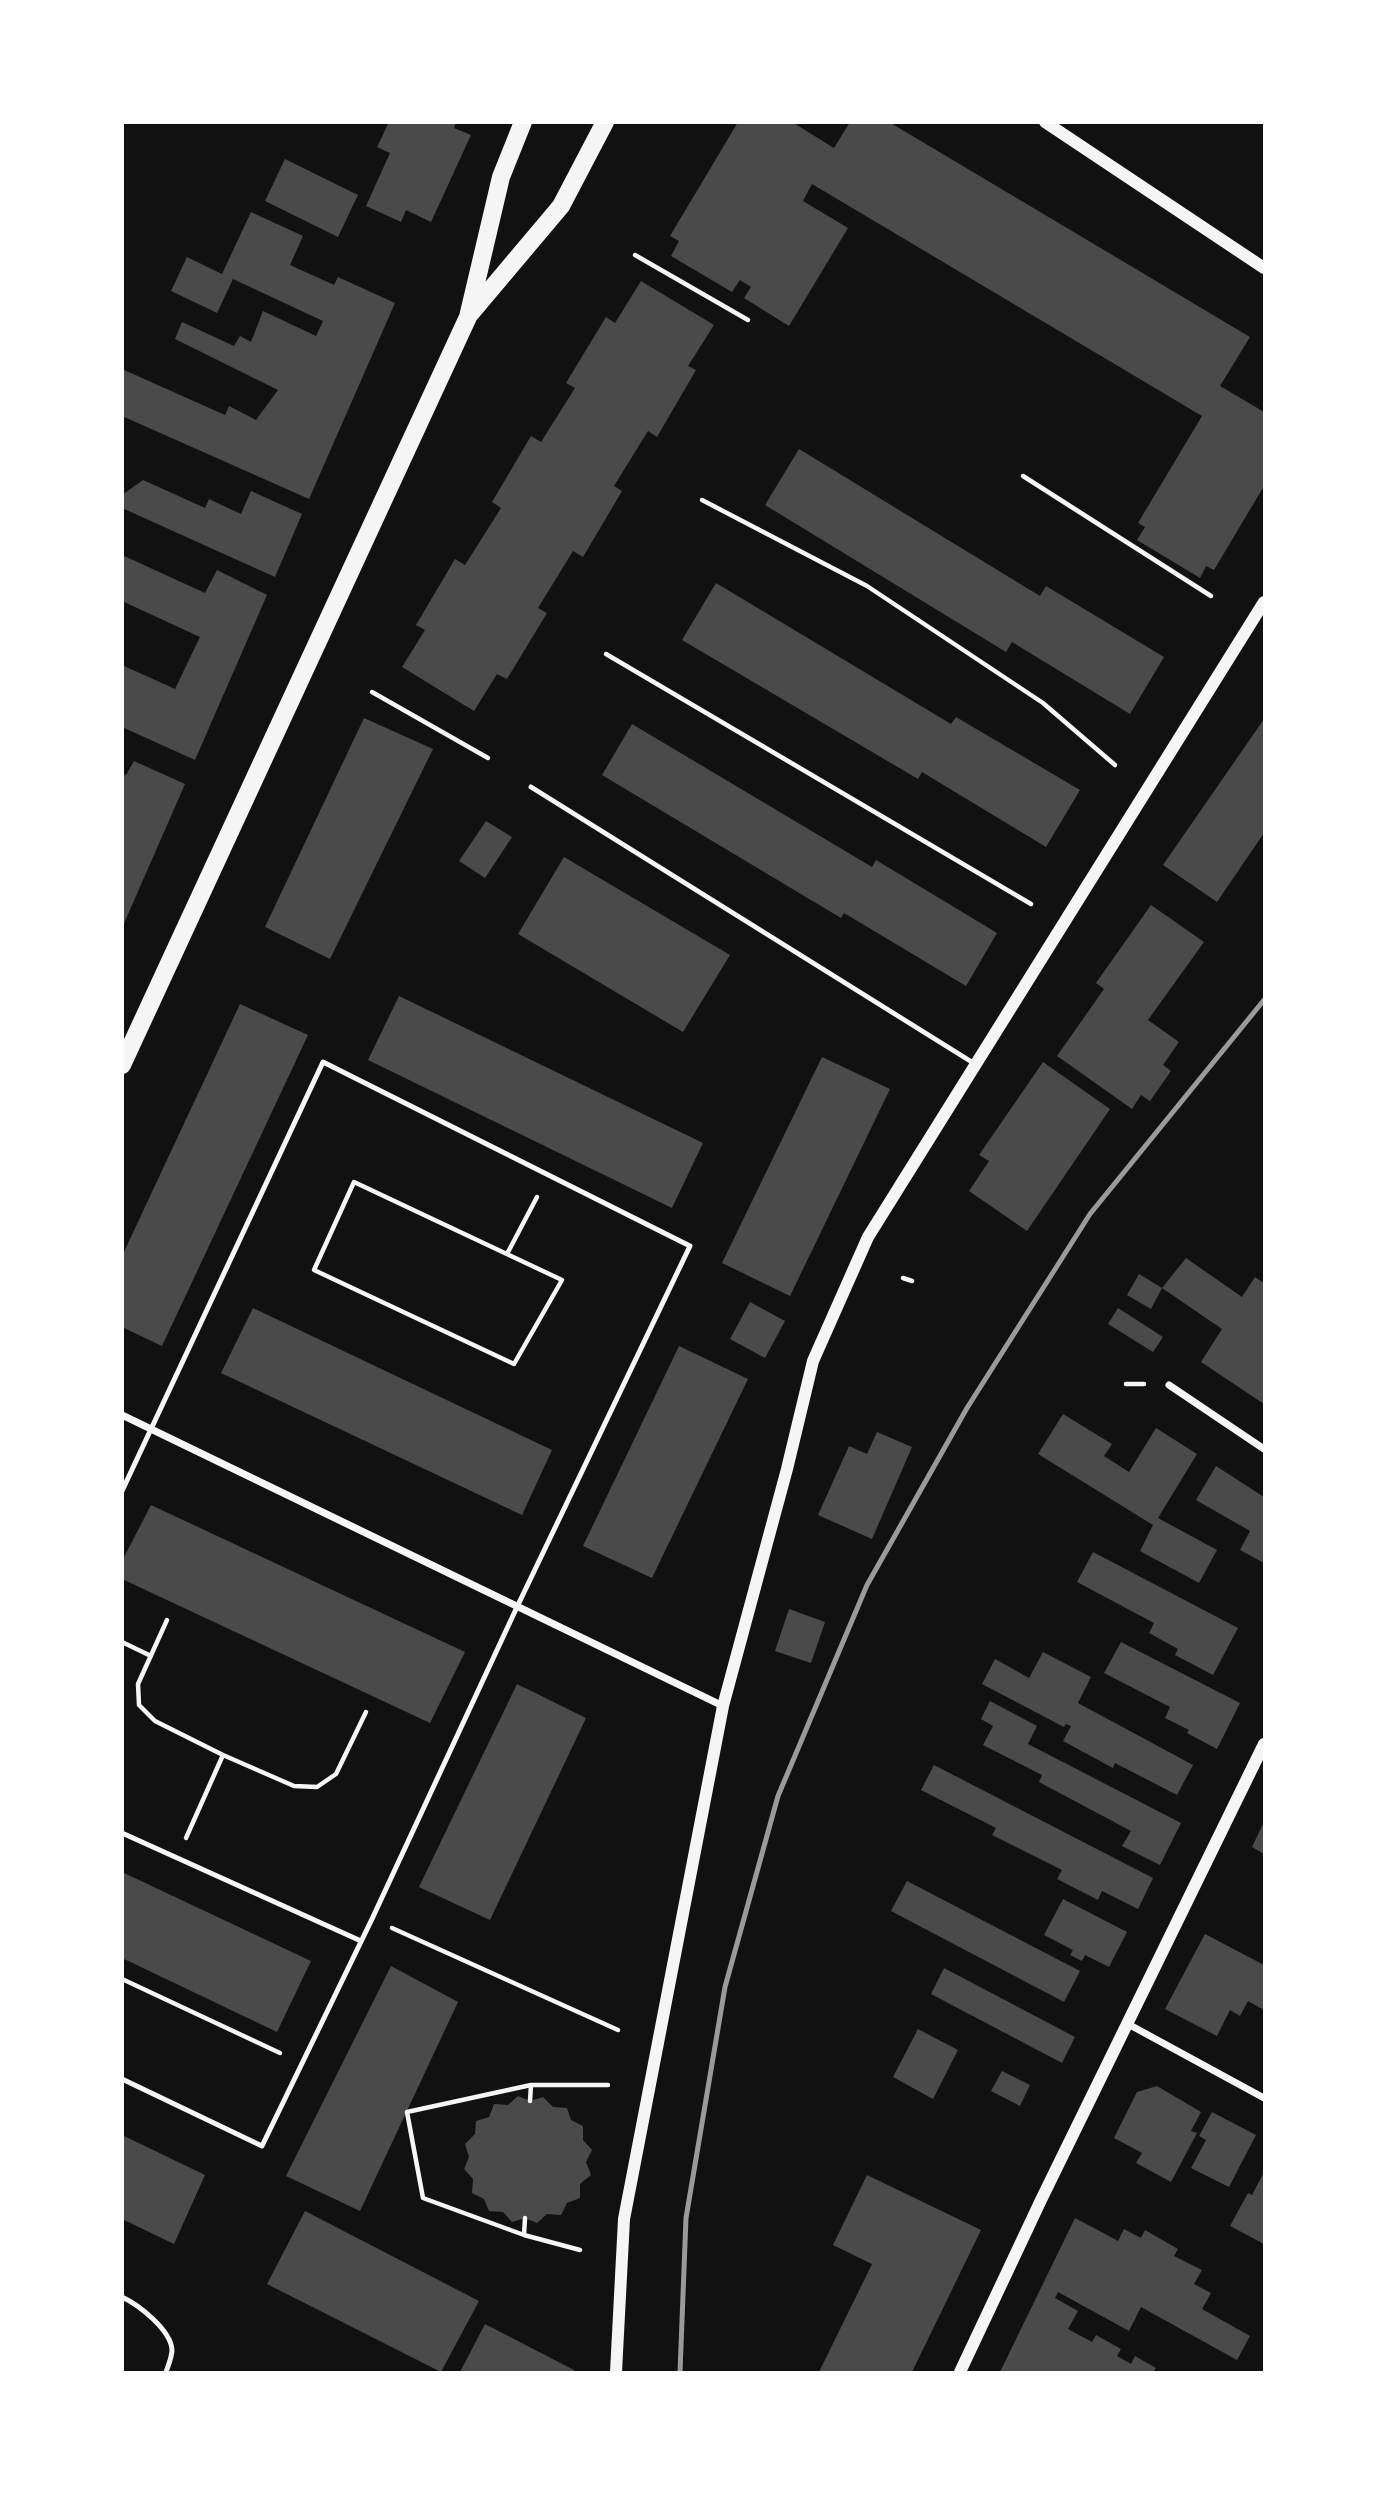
<!DOCTYPE html>
<style>
body{margin:0}
#map{position:relative;width:1387px;height:2495px;overflow:hidden;background:#111;font-family:Jost,sans-serif}
canvas{display:block}
.frame{position:absolute;inset:0;border:124px solid #fff;pointer-events:none}
</style>
<div id="map">
<canvas width="1387" height="2495"></canvas>
<div class="frame"></div>
</div>
<script>
const context = document.querySelector('canvas').getContext('2d');
context.lineJoin = 'round';
function fillPath(path, color) {
  context.fillStyle = color;
  context.fill(path, 'evenodd');
}
function stroke(path, color, width, dash) {
  context.strokeStyle = color;
  context.lineWidth = width;
  context.lineCap = dash ? 'butt' : 'round';
  context.setLineDash(dash || []);
  context.stroke(path);
}
const building = new Path2D(`
 M389 122H456L454 128 471 135 431 222 406 210 401 222 366 206 390 153 377 147Z
 M738 122H792L834 148 850 122H889L1250 337 1220 386 1264 412V486L1214 570 1206 566 1200 578 1137 540 1145 527 1138 523 1202 416 812 184 803 201 848 228 789 326 744 298 751 287 740 280 732 292 671 256 679 241 670 236Z
 M285 159 358 195 338 237 265 201Z
 M251 212 303 236 290 265 334 285 338 277 395 303 309 499 122 416V369L225 415 229 406 256 420 278 390 175 339 182 322 234 346 240 336 251 342 263 311 316 336 323 321 233 279 217 313 171 291 187 257 222 274Z
 M641 281 714 325 688 366 696 370 657 437 648 431 614 486 622 491 583 557 573 551 538 608 547 613 507 679 497 674 474 711 402 667 425 630 416 625 455 559 465 565 501 508 492 502 531 436 541 442 575 388 566 383 606 317 615 323Z
 M799 449 1040 596 1046 586 1164 657 1130 714 1012 642 1006 652 765 505Z
 M143 480 205 508 209 499 241 514 251 491 302 514 275 577 122 508V495Z
 M122 555 205 593 217 570 267 595 195 760 122 727V665L175 689 200 637 122 601Z
 M716 583 951 724 956 717 1080 790 1046 847 922 772 918 779 682 640Z
 M364 718 433 749 330 959 265 927Z
 M1264 719V833L1217 902 1163 865Z
 M632 724 872 867 876 860 997 933 966 986 844 913 841 918 602 775Z
 M134 761 185 784 122 928V774L126 775Z
 M486 821 512 837 485 878 459 861Z
 M564 857 730 955 683 1032 518 934Z
 M1151 905 1204 942 1148 1020 1179 1042 1163 1065 1171 1071 1150 1101 1141 1095 1132 1109 1057 1056 1104 989 1096 983Z
 M399 996 703 1143 672 1208 368 1060Z
 M240 1004 308 1035 162 1346 122 1327V1256Z
 M822 1057 890 1089 790 1296 722 1263Z
 M1043 1062 1110 1109 1027 1231 969 1191 989 1161 979 1155Z
 M1186 1258 1242 1297 1255 1277 1264 1283V1404L1201 1362 1222 1329 1162 1288Z
 M1139 1274 1162 1288 1151 1309 1127 1295Z
 M750 1302 785 1321 765 1358 730 1339Z
 M253 1308 552 1450 522 1515 221 1373Z
 M1118 1308 1163 1337 1153 1352 1108 1324Z
 M679 1346 748 1379 652 1578 583 1546Z
 M1063 1414 1112 1444 1104 1456 1129 1472 1156 1428 1197 1454 1158 1518 1217 1550 1199 1583 1140 1551 1153 1525 1038 1454Z
 M877 1432 912 1447 872 1539 818 1515 849 1446 867 1454Z
 M1216 1466 1264 1497V1563L1240 1550 1250 1531 1196 1500Z
 M151 1505 465 1652 430 1723 122 1579V1561Z
 M1093 1552 1238 1628 1213 1675 1175 1655 1178 1649 1149 1633 1154 1623 1077 1582Z
 M789 1609 825 1622 811 1663 775 1651Z
 M1121 1642 1240 1703 1217 1749 1187 1733 1189 1730 1165 1718 1170 1707 1104 1673Z
 M1043 1652 1091 1677 1078 1703 1193 1765 1177 1795 1115 1763 1113 1768 1063 1741 1071 1726 1066 1724 1064 1727 982 1684 995 1659 1029 1678Z
 M517 1684 586 1718 490 1920 419 1887Z
 M990 1701 1037 1726 1028 1744 1181 1823 1160 1865 1122 1846 1131 1831 1039 1782 1042 1775 983 1745 993 1726 981 1719Z
 M934 1765 1153 1878 1138 1909 1102 1891 1098 1900 1057 1879 1062 1870 992 1835 996 1828 921 1790Z
 M1264 1822V1854L1252 1847Z
 M122 1872 311 1961 277 2032 122 1958Z
 M907 1881 1080 1971 1064 2002 891 1911Z
 M1063 1899 1127 1932 1109 1967 1085 1955 1082 1961 1070 1955 1073 1950 1044 1935Z
 M1205 1934 1264 1965V2010L1248 2001 1240 2016 1230 2010 1217 2036 1165 2009Z
 M391 1966 458 2002 360 2211 286 2176Z
 M944 1968 1075 2037 1062 2063 931 1994Z
 M918 2029 958 2050 933 2099 893 2077Z
 M1002 2071 1030 2085 1020 2106 991 2091Z
 M1157 2086 1201 2112 1191 2131 1197 2133 1171 2182 1136 2163 1142 2153 1114 2138 1137 2092Z
 M518 2096 530 2101 543 2097 553 2107 567 2108 571 2120 583 2126V2140L592 2150 586 2162 591 2175 580 2184V2198L567 2203 561 2215 547 2214 537 2223 525 2218 512 2222 503 2212 489 2211 484 2199 472 2193 473 2179 464 2169 469 2157 465 2144 475 2134 476 2121 489 2117 494 2104 508 2105Z
 M1212 2112 1256 2135 1229 2187 1191 2168 1206 2140 1199 2136Z
 M122 2135 205 2175 174 2244 122 2219Z
 M1264 2172V2244L1230 2226 1248 2193 1252 2195Z
 M867 2175 981 2230 912 2372H819L872 2264 833 2245Z
 M305 2211 479 2301 441 2372 267 2284Z
 M1075 2218 1118 2241 1124 2229 1141 2238 1145 2230 1178 2249 1174 2256 1202 2270 1194 2284 1211 2293 1202 2309 1250 2336 1237 2360 1141 2307 1129 2331 1058 2292 1055 2298 1078 2311 1068 2329 1092 2342 1096 2335 1121 2349 1117 2356 1131 2364 1135 2356 1156 2368 1153 2372H1000Z
 M485 2324 574 2370 573 2372H460Z`);
const path = new Path2D(`
 M635 255 748 320
 M1023 476 1211 596
 M702 500 867 586 1043 703 1115 765
 M606 654 1031 904
 M372 692 488 758
 M354 1182 562 1280 514 1364 314 1270Z
 M507 1254 537 1197
 M903 1278 912 1281
 M1126 1384H1144
 M167 1620 138 1684 139 1705 155 1721 223 1755 294 1786 317 1787 336 1774 366 1712
 M122 1642 151 1656
 M186 1838 223 1755
 M392 1928 618 2030
 M122 1979 280 2053
 M531 2085H608
 M525 2218 524 2235 580 2250
 M524 2235 423 2198 407 2112 531 2085 530 2101`);
const service = new Path2D(`
 M531 787 975 1064
 M122 1491 323 1062 690 1246 517 1607 372 1919 262 2146 122 2079
 M122 1833 361 1941
 M122 2297C139 2305 171 2330 172 2350 172 2357 168 2366 166 2372`);
const minor = new Path2D(`
 M1169 1385 1264 1449
 M122 1415 723 1706
 M1128 2024 1264 2098`);
const tertiary = new Path2D(`
 M1045 122 1264 268
 M616 2372 624 2219 723 1706 787 1469 813 1361 868 1237 1264 602
 M960 2372 1041 2200 1264 1744`);
const primary = new Path2D(`
 M470 314 561 206 605 122
 M122 1065 468 317 501 177 523 122`);
const rail = new Path2D(`
 M680 2372 686 2218 725 1987 778 1796 867 1585 967 1408 1090 1214 1264 1000`);
fillPath(building, '#4a4a4a');
stroke(path, '#f5f5f5', 4.5);
stroke(service, '#f5f5f5', 5);
stroke(minor, '#f5f5f5', 7);
stroke(tertiary, '#f5f5f5', 12);
stroke(primary, '#f5f5f5', 18);
stroke(rail, '#9a9a9a', 5);
</script>
